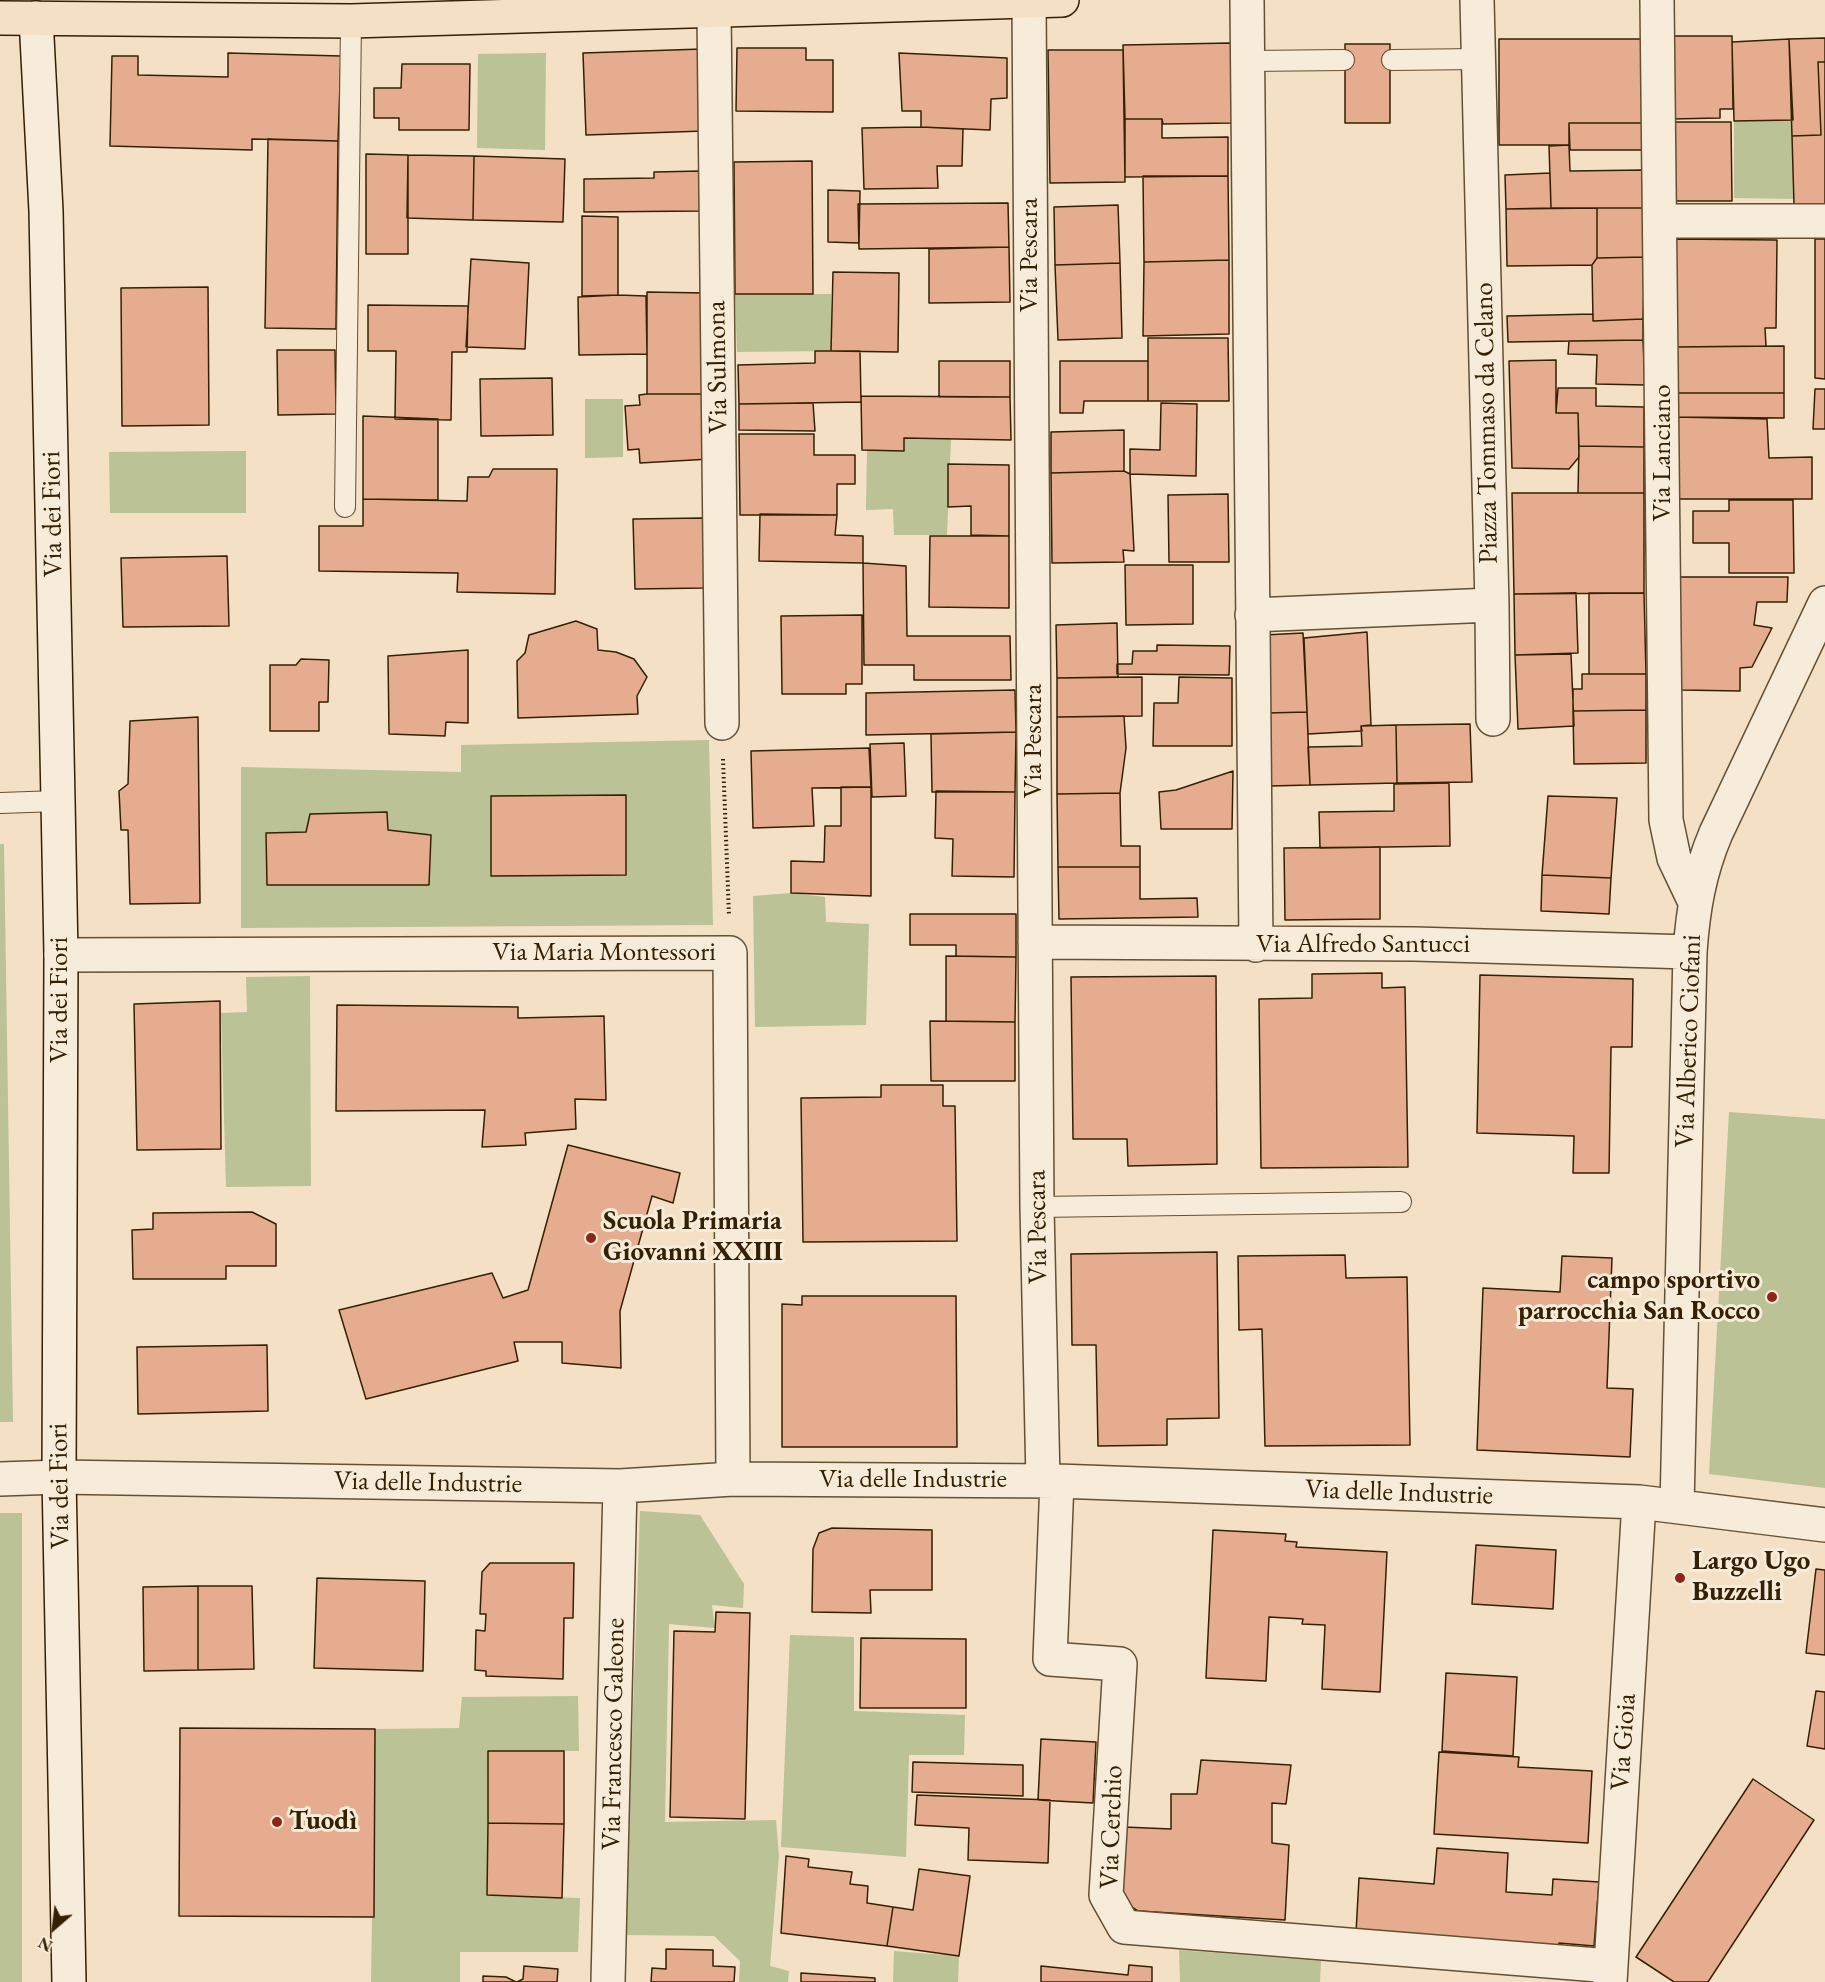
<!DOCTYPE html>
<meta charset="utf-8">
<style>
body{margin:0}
#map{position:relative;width:1825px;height:1982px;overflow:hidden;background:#f3e0c5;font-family:"EB Garamond",serif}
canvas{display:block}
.north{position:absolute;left:24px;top:1898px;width:60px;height:60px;-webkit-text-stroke:4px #f7ebd9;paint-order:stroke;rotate:208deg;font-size:16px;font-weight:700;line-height:24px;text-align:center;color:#352001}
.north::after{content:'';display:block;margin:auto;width:21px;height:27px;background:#352001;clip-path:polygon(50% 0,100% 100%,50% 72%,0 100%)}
</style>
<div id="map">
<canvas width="1825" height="1982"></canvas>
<div class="north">N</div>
</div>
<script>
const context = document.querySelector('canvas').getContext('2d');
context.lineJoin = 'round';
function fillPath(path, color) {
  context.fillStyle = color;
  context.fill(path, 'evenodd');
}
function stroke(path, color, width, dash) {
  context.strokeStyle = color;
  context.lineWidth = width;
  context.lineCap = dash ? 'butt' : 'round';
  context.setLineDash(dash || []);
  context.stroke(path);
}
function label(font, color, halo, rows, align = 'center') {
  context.font = font + ' "EB Garamond",serif';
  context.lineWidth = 6;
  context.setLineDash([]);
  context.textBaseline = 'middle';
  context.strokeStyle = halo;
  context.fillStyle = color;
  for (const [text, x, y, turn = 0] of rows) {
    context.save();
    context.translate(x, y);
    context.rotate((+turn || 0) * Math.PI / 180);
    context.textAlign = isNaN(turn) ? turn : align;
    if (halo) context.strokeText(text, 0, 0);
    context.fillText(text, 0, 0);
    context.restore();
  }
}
const green = new Path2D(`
 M546 53 545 150 477 148 478 54Z
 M1793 120 1795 199 1734 198V121Z
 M735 294H831V351L737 352Z
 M585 399H623V457L585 458Z
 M904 438 951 439 947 535H894L893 509 866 510 867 450 903 451Z
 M246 451V513H110L109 452Z
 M709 740 713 925 241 928V767L461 772V745Z
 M0 844H4L13 1422H0Z
 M791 893 825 897 826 922 869 924 866 1025 755 1027 753 896Z
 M310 976 311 1186 226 1187 221 1013 247 1012 246 977Z
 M1729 1112 1825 1119V1488L1709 1474Z
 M640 1511 700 1515 744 1584 743 1608 712 1605 715 1628 669 1624 665 1822 776 1820 779 1856 770 1966 789 1971 788 1982H739L740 1961 714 1936 625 1935Z
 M0 1513H22V1982H0Z
 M790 1635 854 1637V1711L965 1715 964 1755H909L906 1857 781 1847Z
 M578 1696 579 1751H488L487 1895 580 1898 578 1952H460V1982H371L375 1729 459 1728 462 1697Z
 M1179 1950 1321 1961 1320 1982H1180Z
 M894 1951 959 1956 958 1982H893Z`);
const building = new Path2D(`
 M1670 36H1732L1733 109H1720V118L1671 119Z
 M1825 38V62H1818L1821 135 1792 136 1789 39Z
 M1499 39H1642V123H1569V145H1499Z
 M1789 39 1793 120 1734 121 1732 42Z
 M1231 43 1232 123 1163 124 1162 119H1125L1123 45Z
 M1345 44H1390V123H1345Z
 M737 48H806V60H833V112L736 111Z
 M702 49 704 131 586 135 583 53Z
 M1048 50H1123L1125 182 1050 183Z
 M228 53 341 56 338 141 252 139V150L110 146 112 56H138V75L228 77Z
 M899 53 1007 58V98L991 99 990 130 921 127V111H902Z
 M1818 62H1825V204H1794L1792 136 1821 135Z
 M402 64H470L469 130H399V118H374V88H401Z
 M1125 119H1162V138L1228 137V176L1125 177Z
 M1673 122H1731L1732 201H1674Z
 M1569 123H1642V150H1570Z
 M921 127 963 129 962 166H937L938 188 864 189 862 128Z
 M268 139 338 141 336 329 265 328Z
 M1569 145 1570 171 1644 170V208H1551L1549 146Z
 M366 154 408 155V254H366Z
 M408 155 474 156 473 220 407 218Z
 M474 156 565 159 563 222 473 220Z
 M812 161 813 294H735L734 162Z
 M702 171V211L584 212V179L654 178V172Z
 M1550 173 1551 208 1506 209 1505 175Z
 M1143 176H1228L1229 260 1144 262Z
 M828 190 860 191 859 243 828 242Z
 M1008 203 1009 247 859 249 858 204Z
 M1118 205 1120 263 1055 265 1054 207Z
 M1597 208H1644L1645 257 1597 258Z
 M1597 208V258L1592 265 1507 266 1506 209Z
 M582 216 618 217V295L582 296Z
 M1675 239 1777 240 1776 328H1765L1766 346 1675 347Z
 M1815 239H1825V379L1815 378Z
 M1009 247 1010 302 929 303V249Z
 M1645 257 1643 319 1593 321 1592 265 1597 258Z
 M471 259 529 263 525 349 466 347Z
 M1229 260V334L1143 336 1144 262Z
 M1120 263 1122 338 1058 340 1055 265Z
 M833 272 899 273 898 352 831 351Z
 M208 287 209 425 122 426 121 288Z
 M647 292 706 293V394H647Z
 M618 295 646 296 647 354 579 355 578 297Z
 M368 305 468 306 467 352H452L451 420 395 419 396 351H368Z
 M1593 314V321L1643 319V340L1508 342 1507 316Z
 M1148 338H1228L1229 401H1148Z
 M1643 340 1645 385 1596 384 1597 355 1568 354 1569 341Z
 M1784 346V393H1676L1675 347Z
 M277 350H335L336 414 278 415Z
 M815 351H860L861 402 739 404 738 365 815 363Z
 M1556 360V413H1578L1579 457 1569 469 1512 468 1509 361Z
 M939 361H1010V397H939Z
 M1060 361H1148V401H1084L1083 413H1060Z
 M552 378 553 435 481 436 480 379Z
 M1558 388H1596V406L1644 407V447L1579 446 1578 413H1556Z
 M1815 389H1825V429H1813Z
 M1676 393H1784V418L1676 417Z
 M647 394H706L710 459 640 463 639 449 628 450 625 406 640 405 639 395Z
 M861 396 1010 397 1011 440 904 438V451L862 450Z
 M813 403 815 431 739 430V404Z
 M1161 403 1197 404 1196 476 1130 474V449L1160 450Z
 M363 416 438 419V500L363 499Z
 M1676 417 1767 419 1769 458 1812 457V499H1678Z
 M1124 430V471L1051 473V432Z
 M739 434H814V455H855V484H837V515H740Z
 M1579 446 1644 447V493H1578Z
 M948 464 1009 465V536L971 535V506L948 507Z
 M493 469H557L555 594 457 592 458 573 319 571V526H363V499L467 501 468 477H489Z
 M1124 471 1130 474 1134 551 1123 550 1124 562 1052 563 1051 473Z
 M1512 493H1644V593L1514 594Z
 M1228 494 1229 562H1169L1168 495Z
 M1729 500H1793L1794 573H1729V543H1693V511H1729Z
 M760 514 837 515 835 535 863 536V563L759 561Z
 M703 518 705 588 635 589 633 519Z
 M930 536H1009V608L929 607Z
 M227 556 229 626 123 627 121 558Z
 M863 563 906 566 907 636H1010L1011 680H914V665H864Z
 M1125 565H1193V624L1126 625Z
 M1680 577H1788L1787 602H1757L1754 625 1772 628 1752 667 1740 668V691L1681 690Z
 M1576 593 1578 653 1515 655 1514 594Z
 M1589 593H1644L1646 674H1589Z
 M862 615V684H846V694H782L781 616Z
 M576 621 597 629 598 650 616 652 634 659 647 677 637 696 638 714 518 718 517 661 525 653 529 635Z
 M1117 623 1118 677 1057 678 1056 625Z
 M1367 632 1371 725 1361 726 1362 731 1308 734 1304 638Z
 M1303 633 1307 712 1267 713 1264 635Z
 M1157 645 1230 646 1229 675 1117 674V664H1132L1133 651H1157Z
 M468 650V723L446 722 445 736 389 734 388 656Z
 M1571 654 1574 726 1518 729 1515 655Z
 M301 659 329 660 328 702H319V731H270V665H296Z
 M1582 674H1646V710L1573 711V689H1582Z
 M1142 677V716L1057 717V678Z
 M1179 677 1232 678V746H1153L1154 703H1178Z
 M1015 690 1016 732 866 735V693Z
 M1646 710V763L1574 764 1573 711Z
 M1307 712 1310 785 1270 786 1267 713Z
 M1124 716 1126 748 1120 793 1057 794V717Z
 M198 717 200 903 130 904 128 830H121L119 791 128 784 130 721Z
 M1470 724 1472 782 1397 783 1396 725Z
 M1396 725 1397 783 1310 785 1308 747 1362 746 1361 726Z
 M1016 732 1015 792H932L931 734Z
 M904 743 906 796 872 797 870 744Z
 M869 748 871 787 812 788 814 826 753 828 751 751Z
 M1233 771 1232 829H1161L1159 792 1176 790Z
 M1449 783 1450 846 1320 848 1319 812 1394 811V784Z
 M841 787H871V896L791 893V861L824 862 825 826H841Z
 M936 791 1015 792 1014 877 952 876 953 839 935 838Z
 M1120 793 1121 846H1140V867H1058L1057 794Z
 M626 795V875L491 876V796Z
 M1548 796 1617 798 1611 878 1542 875Z
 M387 812 388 830 431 835 429 885H267L266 833 306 832 310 814Z
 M1380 847V919L1285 920 1284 848Z
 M1058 867H1140V899L1197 898 1198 917 1059 919Z
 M1542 875 1611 878 1609 914 1541 911Z
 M910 914H1016V957L956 956V945H910Z
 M946 956 1016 957 1015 1022 946 1021Z
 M1382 973V988L1405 987 1408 1167 1261 1168 1259 999 1312 998V974Z
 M1480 975 1633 979 1632 1047H1611L1609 1173H1573L1574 1136 1477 1133Z
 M1216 976 1217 1164 1128 1166 1127 1139H1073L1071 977Z
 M220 1001 221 1149 137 1150 134 1004Z
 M337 1005 518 1007V1018L604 1016 606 1100 575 1099 576 1129 525 1133 526 1145 482 1147 485 1110 336 1111Z
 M930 1021 1015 1022V1081H931Z
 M881 1085H943V1106H955L957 1241 803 1242 801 1098 881 1097Z
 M568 1145 680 1173 673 1203 652 1196 620 1311 621 1368 562 1363V1342H514L518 1361 366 1399 339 1310 492 1273 503 1298 528 1290Z
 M252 1212 276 1224V1266H226V1279H133L132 1230 153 1229V1213Z
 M1217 1252 1219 1418 1167 1419V1445L1098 1446 1096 1345H1072L1071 1254Z
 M1345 1255 1346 1278 1407 1277 1410 1445 1265 1446 1262 1329 1239 1330 1238 1256Z
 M1562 1256 1612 1258 1607 1388 1633 1389 1630 1457 1477 1450 1483 1288 1560 1292Z
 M802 1296H956L957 1447H782V1304L802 1305Z
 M267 1345 268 1411 138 1414 137 1347Z
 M832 1528 932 1530V1590H870L871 1613 812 1612 813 1549 819 1533Z
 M1213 1530 1286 1534 1285 1541 1297 1542 1296 1547 1387 1552 1380 1692 1322 1689 1325 1625 1302 1624 1303 1619 1269 1617 1266 1681 1206 1678Z
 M1476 1545 1556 1550 1553 1609 1472 1604Z
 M490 1563H574L573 1618H564L563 1679 486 1676V1671L475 1670 476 1630 485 1631 486 1614H480L482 1572Z
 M1816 1569 1825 1570V1655L1806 1653Z
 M317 1578 425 1581 423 1671 314 1668Z
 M198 1586H252L254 1669 198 1670Z
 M198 1586V1670L144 1671 143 1587Z
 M716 1612 750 1613 745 1819 670 1817 674 1631 715 1632Z
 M861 1638 966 1639V1708H860Z
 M1446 1673 1517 1677 1513 1756 1442 1751Z
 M1816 1691 1825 1692V1749L1807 1746Z
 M180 1728 375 1729 374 1917 179 1916Z
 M1041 1739 1096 1742 1093 1803 1038 1800Z
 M488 1751H564V1824L488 1823Z
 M1439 1752 1519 1757 1518 1767 1592 1771 1588 1843 1434 1834Z
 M1201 1760 1291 1765 1286 1804 1272 1803V1843L1289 1845 1285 1920 1138 1911 1122 1901 1124 1827 1171 1829V1794H1197Z
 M913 1762 1023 1765V1796L912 1792Z
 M1753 1779 1814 1820 1708 1982H1674L1636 1957Z
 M917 1795 1050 1800 1048 1863 968 1860 969 1828 915 1825Z
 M488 1823 564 1824 562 1898 487 1895Z
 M1437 1848 1508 1853 1506 1892 1552 1895 1553 1879 1599 1882 1594 1946 1559 1943 1558 1948 1356 1933 1359 1878 1434 1884Z
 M786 1856 809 1859 808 1867 852 1872 850 1884 868 1886 867 1903 893 1907 887 1946 781 1933Z
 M919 1869 970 1876 959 1956 887 1946 893 1907 913 1910Z
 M666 1949 713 1950V1966L735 1967 734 1982H651L652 1968 666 1969Z
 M1129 1965 1152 1967V1982H1041V1966L1128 1975Z
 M524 1966 558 1969 557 1982H517L523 1979Z
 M801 1973 875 1978V1982H801Z
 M483 1976 506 1977 516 1982H483Z`);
const path = new Path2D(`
 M723 759 729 916`);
const service = new Path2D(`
 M1392 60 1478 59
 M1248 61 1344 60
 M345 507 351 21
 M0 803 58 801
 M1037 1207 1401 1202`);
const minor = new Path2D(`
 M1247 0 1256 945
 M1657 0 1666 820 1674 858 1694 900
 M1029 1 1037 1207 1043 1481
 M714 12 722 723
 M1661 221H1825
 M1492 605 1493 719
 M1252 615 1492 605 1477 0
 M1035 942 1415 944 1690 952
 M61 955 730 953 733 1479
 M0 1479 59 1477 620 1486 733 1479 1057 1481 1639 1502 1825 1525
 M1057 1481 1050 1659 1120 1664 1106 1895 1124 1927 1610 1966
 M1677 1506 1690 952C1693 910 1699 873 1716 833L1825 603
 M608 1982 620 1486
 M1610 1982 1639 1502`);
const secondary = new Path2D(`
 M36 18 46 211 58 801 61 955 59 1477 69 1982`);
const primary = new Path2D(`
 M0 18 351 21 1062 0`);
const markers = [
 [591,1238,6,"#8f2418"],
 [1772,1297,6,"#8f2418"],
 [1680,1578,6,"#8f2418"],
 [277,1822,6,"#8f2418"]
];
const streetNames = [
 ["Via Pescara",1030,255,-90],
 ["Via Sulmona",718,367,-91],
 ["Piazza Tommaso da Celano",1487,423,-91],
 ["Via Lanciano",1663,453,-90],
 ["Via dei Fiori",53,514,-91],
 ["Via Pescara",1034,741,-90],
 ["Via Alfredo Santucci",1363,945],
 ["Via Maria Montessori",604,953],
 ["Via dei Fiori",60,1000,-90],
 ["Via Alberico Ciofani",1689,1041,-88],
 ["Via Pescara",1038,1227,-91],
 ["Via delle Industrie",913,1480],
 ["Via delle Industrie",428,1483,1],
 ["Via dei Fiori",60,1486,-91],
 ["Via delle Industrie",1399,1493,2],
 ["Via Francesco Galeone",614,1734,-89],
 ["Via Gioia",1624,1742,-86],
 ["Via Cerchio",1112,1827,-88]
];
const poiNames = [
 ["Scuola Primaria",603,1222],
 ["Giovanni XXIII",603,1253],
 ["campo sportivo",1760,1281,"right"],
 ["parrocchia San Rocco",1760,1312,"right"],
 ["Largo Ugo",1692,1562],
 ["Buzzelli",1692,1593],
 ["Tuodì",289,1822]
];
fillPath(green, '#bac296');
fillPath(building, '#e5ac8f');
stroke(building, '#352001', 1.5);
stroke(service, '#645032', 22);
stroke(minor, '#645032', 36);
stroke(secondary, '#352001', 36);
stroke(primary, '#352001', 36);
stroke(path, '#352001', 4, [1.5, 3]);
stroke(service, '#f7ebd9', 20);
stroke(minor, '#f7ebd9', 33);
stroke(secondary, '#f7ebd9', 33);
stroke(primary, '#f3e0c5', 33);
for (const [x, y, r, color] of markers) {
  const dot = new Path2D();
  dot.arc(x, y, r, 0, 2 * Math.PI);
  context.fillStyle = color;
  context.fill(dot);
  stroke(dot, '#f7ebd9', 2);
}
label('27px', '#352001', '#f7ebd9', streetNames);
label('bold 27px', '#352001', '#f7ebd9', poiNames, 'left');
</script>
